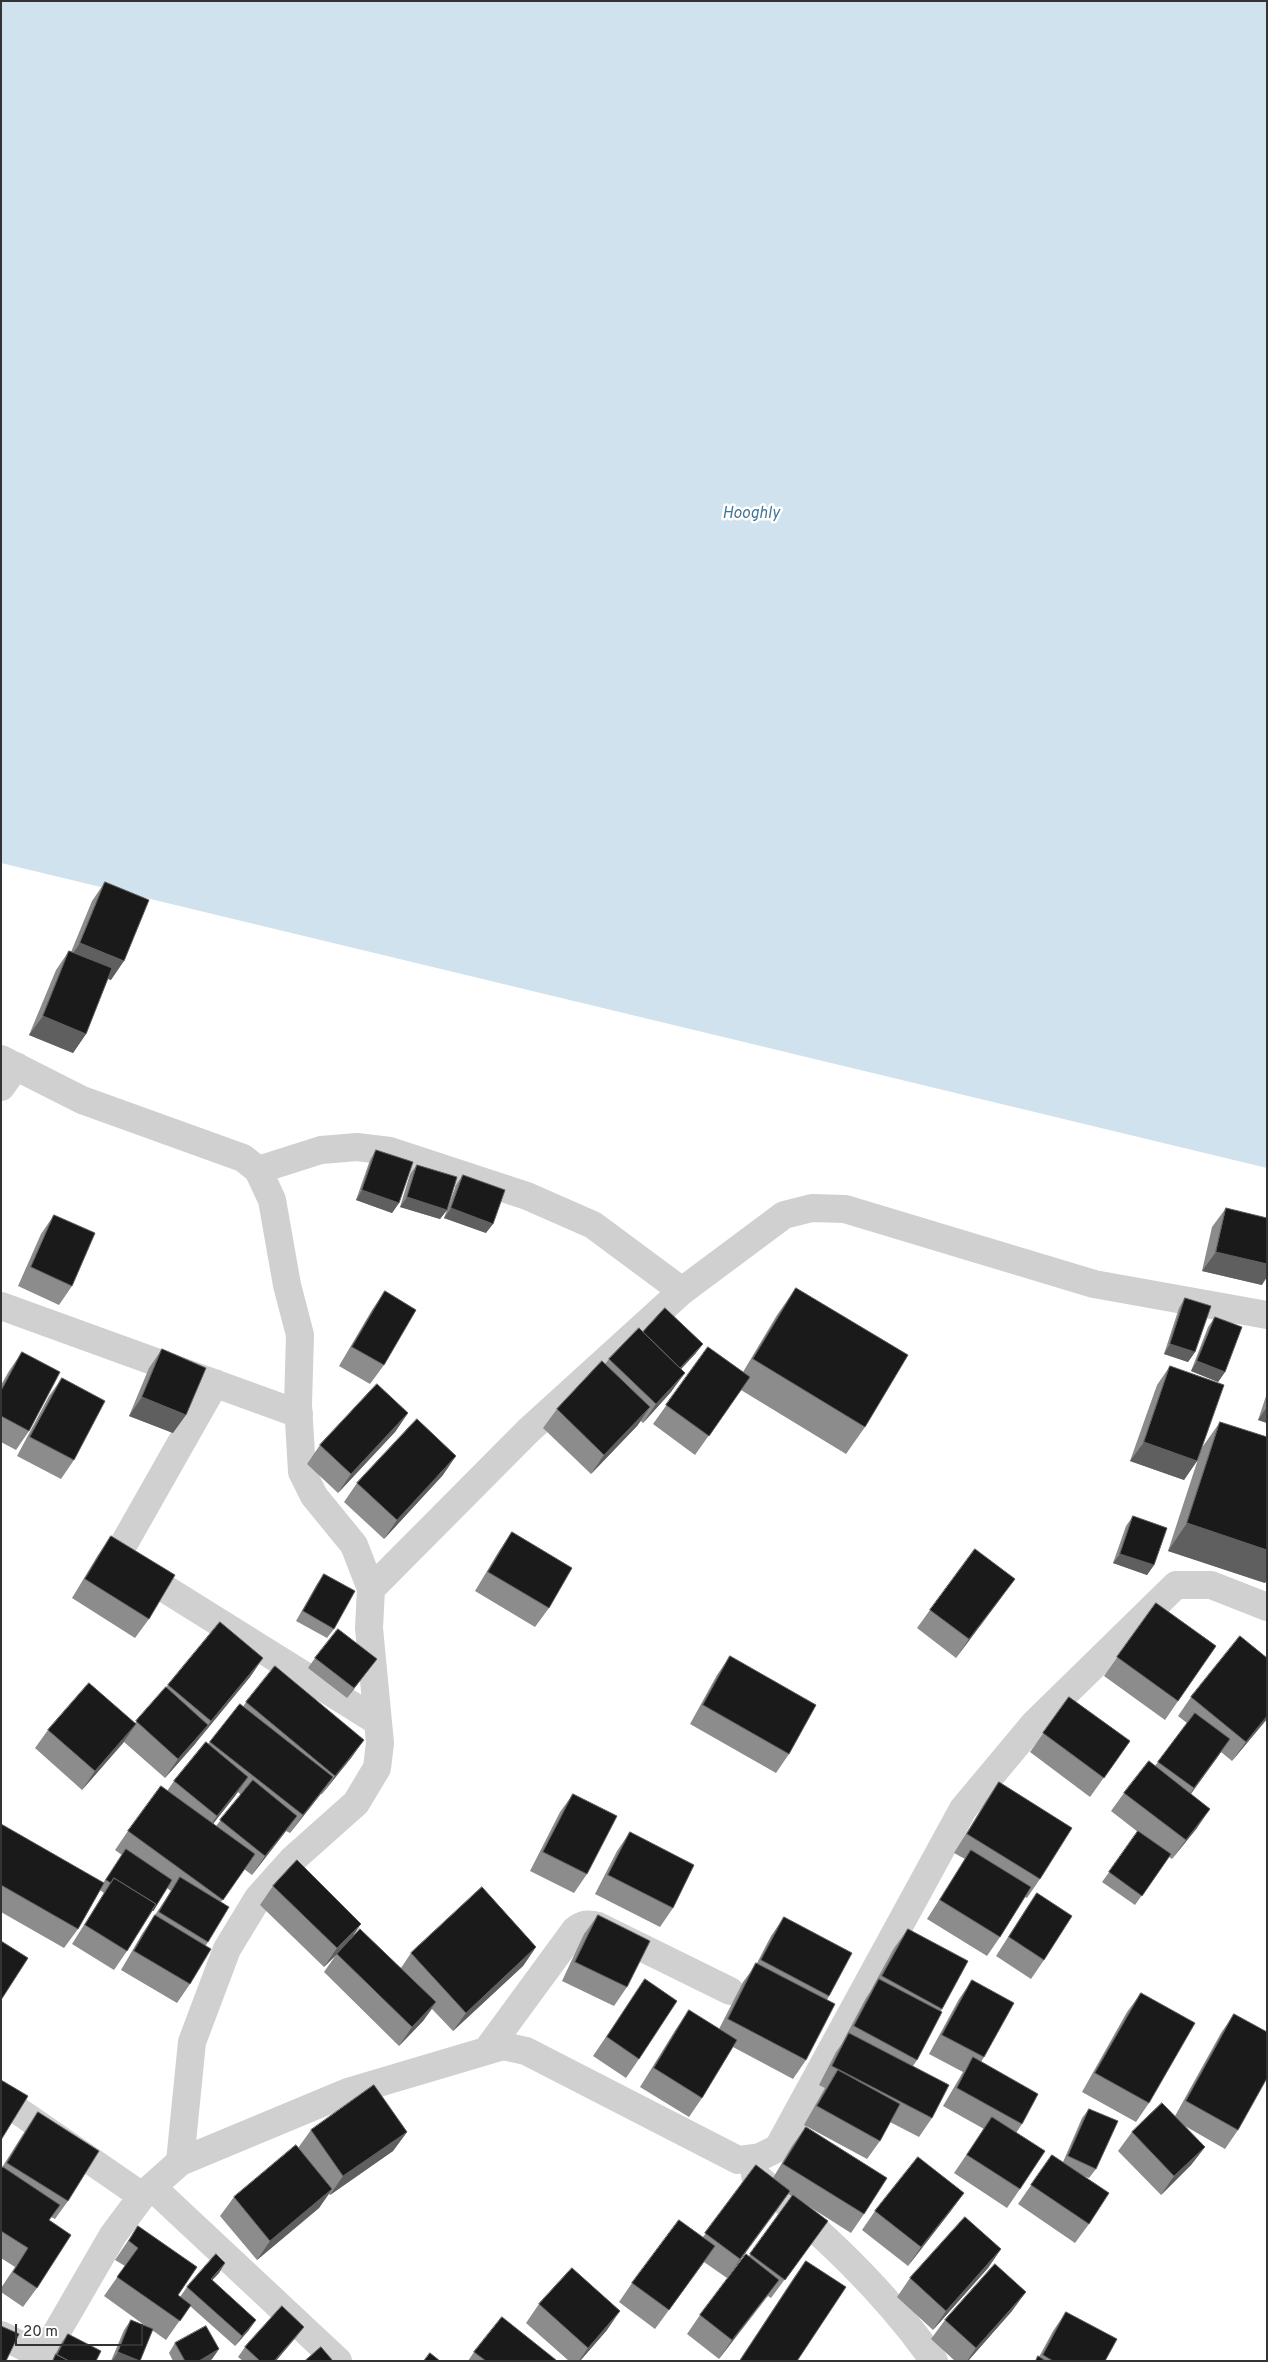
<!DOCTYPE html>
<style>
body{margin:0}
#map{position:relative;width:1268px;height:2362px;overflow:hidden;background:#fff;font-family:Overpass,sans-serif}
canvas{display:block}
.frame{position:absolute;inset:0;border:2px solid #333;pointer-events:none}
.scale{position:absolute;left:15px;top:2324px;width:128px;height:22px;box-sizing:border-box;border:2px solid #333;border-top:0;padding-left:6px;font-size:15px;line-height:18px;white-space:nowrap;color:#333;-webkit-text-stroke:4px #fff;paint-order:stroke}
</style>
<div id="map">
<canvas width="1268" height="2362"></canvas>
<div class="frame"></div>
<div class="scale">20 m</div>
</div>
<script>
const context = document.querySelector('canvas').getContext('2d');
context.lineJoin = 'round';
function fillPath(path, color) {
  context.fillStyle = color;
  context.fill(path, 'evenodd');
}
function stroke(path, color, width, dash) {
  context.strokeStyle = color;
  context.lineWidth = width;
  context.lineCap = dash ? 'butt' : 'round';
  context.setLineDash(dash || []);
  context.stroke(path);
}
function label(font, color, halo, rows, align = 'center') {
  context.font = font + ' Overpass,sans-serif';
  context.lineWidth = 5;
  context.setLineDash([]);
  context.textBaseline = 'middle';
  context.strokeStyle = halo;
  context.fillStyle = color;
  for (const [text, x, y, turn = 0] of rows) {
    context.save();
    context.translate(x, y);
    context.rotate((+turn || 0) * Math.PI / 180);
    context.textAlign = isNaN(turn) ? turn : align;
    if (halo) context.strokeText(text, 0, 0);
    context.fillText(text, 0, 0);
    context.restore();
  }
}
const water = new Path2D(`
 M1 1H1267V1168L1 863Z`);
const minor = new Path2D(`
 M1 1059 82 1100 243 1158 258 1170 272 1200 287 1285 300 1335 298 1404 302 1472 314 1496 354 1545 371 1589 369 1628 380 1743 377 1768 356 1803 292 1860 258 1898 227 1949 192 2042 180 2162 142 2196 113 2235 40 2361
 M1 1087 16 1066
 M258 1170 321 1150 357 1147 390 1151 527 1196 593 1225 682 1291
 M1 1306 299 1414
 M215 1383 122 1547 119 1560 377 1721
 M371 1589 529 1430 682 1291 784 1215 812 1208 845 1209 1094 1284 1267 1315
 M487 2050 575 1930C583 1924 588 1923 598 1926L730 1991
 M1 2099 142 2196
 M180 2162 348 2092 503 2046 526 2051 738 2160 760 2157 778 2148 963 1809 1034 1724 1176 1585H1211L1267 1607
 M755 2175C821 2233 883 2288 934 2361
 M152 2187 338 2361
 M1 2335 42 2356`);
const wall = new Path2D(`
 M105 882 111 980 108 979 86 1034 73 1053 29 1035 56 970 69 951 71 952 92 901Z
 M376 1150 399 1203 392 1213 356 1200 370 1160Z
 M417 1165 447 1210 440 1219 400 1207 410 1174Z
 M463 1175 486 1233 444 1218 456 1185Z
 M1226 1208 1262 1285 1202 1271 1212 1227Z
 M54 1215 72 1286 59 1305 18 1286 41 1234Z
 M796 1288 865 1427 846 1454 741 1390 695 1455 653 1424 708 1347 743 1372 777 1315Z
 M385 1291 384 1365 370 1384 339 1366 372 1310Z
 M1185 1298 1195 1352 1188 1362 1164 1354 1179 1308Z
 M1215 1317 1225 1372 1218 1382 1191 1371 1208 1327Z
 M643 1332 696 1353 681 1369 671 1392 643 1423 641 1421 637 1426 591 1474 543 1428 557 1409 605 1364 609 1359Z
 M162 1349 173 1433 129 1416 149 1368Z
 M22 1352 29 1431 16 1450 1 1442V1385L9 1371Z
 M1170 1366 1201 1449 1220 1422 1267 1437V1580L1265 1583 1168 1551 1200 1453 1197 1461 1184 1480 1130 1461 1157 1385Z
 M62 1378 74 1460 61 1479 17 1456 49 1396Z
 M1267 1393V1423L1258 1420Z
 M408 1413 395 1432 338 1493 307 1464 320 1445Z
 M443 1475 384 1539 344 1502 357 1483Z
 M1133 1516 1154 1565 1147 1575 1113 1563 1126 1526Z
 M512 1532 549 1608 535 1627 475 1591 499 1551Z
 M111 1536 149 1619 135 1638 72 1598 98 1555Z
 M324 1574 334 1629 327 1638 296 1621 317 1584Z
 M1001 1598 956 1658 917 1628 930 1610Z
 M1156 1603 1216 1646 1165 1720 1104 1676Z
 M730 1656 789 1754 776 1773 690 1724 717 1675Z
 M263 1658 250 1677 195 1744 165 1778 124 1742 82 1790 35 1748 48 1730 135 1723 168 1685Z
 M315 1658 370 1668 347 1698 308 1668Z
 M1267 1658V1719L1232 1761 1221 1752 1191 1794 1197 1828 1172 1859 1169 1857 1135 1905 1102 1882 1138 1832 1111 1811 1124 1793 1155 1766 1187 1723 1178 1716 1191 1697Z
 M1069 1697 1130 1741 1090 1797 1030 1752Z
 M246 1702 364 1740 351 1758 322 1794H321L290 1833 286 1831 252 1875 244 1869 221 1902 208 1942 206 1945 190 1984 177 2003 121 1970 142 1934 155 1915 171 1891 167 1888 127 1951 114 1970 72 1944 104 1893 100 1890 78 1929 64 1948 1 1912V1824L103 1883 122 1855 115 1850 128 1831 167 1791 174 1781 208 1744 240 1704 243 1707ZM238 1792 241 1795 216 1826 213 1824Z
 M999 1782 1040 1879 1027 1898 1025 1897 1000 1937 987 1956 927 1919 965 1859 954 1853 986 1801Z
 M573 1794 587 1874 574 1893 530 1871 560 1812Z
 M630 1832 673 1908 660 1927 595 1894 617 1851Z
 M273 1886 351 1939 401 1968 411 1953 536 1947 523 1966 453 2031 432 2009 423 2021 399 2046 324 1972 336 1955 324 1967 260 1905Z
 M1037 1893 1044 1960 1031 1979 996 1956 1024 1912Z
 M598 1915 627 1987 614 2006 562 1981 584 1934Z
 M784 1917 829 1996 827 2000 806 2060 793 2079 733 2047 702 2098 689 2117 640 2087 676 2029 689 2010 719 2029 743 1982 757 1963 771 1936Z
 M908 1929 942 2009 917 2060 913 2066 932 2118 919 2137 890 2122 880 2141 867 2159 804 2125 825 2088 819 2085 836 2052 841 2045 866 1998 870 1992 894 1948Z
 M645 1979 639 2059 626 2078 593 2056Z
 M972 1980 984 2057 981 2062 1022 2124 1016 2133 1020 2189 1007 2208 954 2173 984 2129 943 2106 963 2072 929 2054 959 1999Z
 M1141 1993 1149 2103 1136 2122 1082 2092 1127 2012Z
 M1234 2014 1238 2130 1225 2149 1185 2126 1205 2147 1191 2165 1161 2195 1118 2151 1132 2132 1175 2116 1221 2033Z
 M1089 2109 1096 2169 1089 2178 1083 2176 1089 2224 1075 2243 1018 2204 1052 2155 1063 2162 1082 2118Z
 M38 2112 68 2201 55 2219 51 2217 49 2220 37 2288 23 2307 1 2292V2288L15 2267 1 2258V2169L25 2131Z
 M806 2127 864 2214 851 2233 802 2202 828 2221 771 2298 768 2296 719 2359 687 2334 700 2315 749 2256 792 2196 788 2194 727 2278 704 2262 655 2329 619 2302 632 2283 703 2237 756 2165 773 2178 792 2146Z
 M311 2130 407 2132 393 2151 330 2195 329 2194 319 2208 257 2260 220 2216 234 2197 298 2148Z
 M964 2193 950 2212 908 2266 862 2230 875 2211Z
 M138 2226 178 2295 180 2297 187 2287 225 2263 219 2273 212 2280 249 2330 235 2346 190 2306 166 2340 152 2330 140 2361H111L124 2330 131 2320 147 2327 104 2296 125 2266 115 2260Z
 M1001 2249 988 2268 933 2330 897 2297 910 2278Z
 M806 2261 797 2361H739L793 2279Z
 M539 2304 607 2330 580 2361H569L526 2323Z
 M1012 2311 968 2361H955L931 2339 945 2320Z
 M1066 2312 1105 2361H1035L1038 2356 1039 2357 1053 2331Z
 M68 2334 96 2361H52L61 2343Z
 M297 2336 275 2361H243L238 2357 245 2347Z
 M175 2343 219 2349 212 2359 209 2361H173L169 2353Z
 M474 2352 555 2361H468Z`);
const shadedWall = new Path2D(`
 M80 943 124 961 111 980 67 962Z
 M43 1016 86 1034 73 1053 29 1035Z
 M362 1190 399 1203 392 1213 356 1200Z
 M407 1197 447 1210 440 1219 400 1207Z
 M451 1208 493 1224 486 1233 444 1218Z
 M1216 1252 1267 1264V1277L1262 1285 1202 1271Z
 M703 1344 696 1353 669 1382 676 1372Z
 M1170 1344 1195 1352 1188 1362 1164 1354Z
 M1197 1361 1225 1372 1218 1382 1191 1371Z
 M685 1373 671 1392 643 1423 656 1404Z
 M142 1397 186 1415 173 1433 129 1416Z
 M650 1407 637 1426 591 1474 604 1455Z
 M1267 1407V1423L1258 1420Z
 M408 1413 395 1432 338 1493 351 1474Z
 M1144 1442 1197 1461 1184 1480 1130 1461Z
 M456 1456 443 1475 384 1539 397 1520Z
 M1187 1523 1267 1550V1580L1265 1583 1168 1551Z
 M1120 1554 1154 1565 1147 1575 1113 1563Z
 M1015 1579 1001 1598 956 1658 969 1639Z
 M263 1658 250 1677 198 1740 211 1721Z
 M377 1659 370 1668 347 1698 354 1688Z
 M1267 1716V1719L1232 1761 1246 1742Z
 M136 1724 123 1743 82 1790 95 1771Z
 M208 1725 195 1744 165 1778 178 1759Z
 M1230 1739 1217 1758 1181 1807 1194 1788Z
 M364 1740 351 1758 322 1794 335 1776Z
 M248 1777 235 1796 204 1835 217 1816Z
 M333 1777 319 1796 290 1833 303 1815Z
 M1210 1809 1197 1828 1172 1859 1186 1840Z
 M297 1816 283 1835 252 1875 265 1856Z
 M361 1924 348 1943 324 1967 337 1948Z
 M536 1947 523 1966 453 2031 466 2013Z
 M436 2002 423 2021 399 2046 412 2027Z
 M407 2132 393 2151 330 2195 343 2176Z
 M1205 2147 1191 2165 1161 2195 1174 2176Z
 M332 2189 319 2208 257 2260 270 2241Z
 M790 2191 777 2210 727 2278 740 2259Z
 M964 2193 950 2212 908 2266 921 2247Z
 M715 2246 702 2265 655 2329 669 2310Z
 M1001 2249 988 2268 933 2330 946 2311Z
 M225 2263 219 2273 204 2289 211 2279Z
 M779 2280 765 2298 719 2359 732 2340Z
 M1026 2292 1012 2311 968 2361H967L976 2348Z
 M620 2311 607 2330 580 2361H579L588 2348Z
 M256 2320 249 2330 235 2346 242 2336Z
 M304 2327 297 2336 276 2361H274Z
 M219 2349 212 2359 209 2361H199Z
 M118 2352 139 2361H112Z`);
const building = new Path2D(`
 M105 882 149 900 124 961 80 943Z
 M69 951 112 968 86 1034 43 1016Z
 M376 1150 413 1162 399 1203 362 1190Z
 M417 1165 457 1177 447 1210 407 1197Z
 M463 1175 505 1190 493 1224 451 1208Z
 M1226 1208 1267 1218V1264L1216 1252Z
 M54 1215 95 1233 72 1286 31 1267Z
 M796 1288 908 1355 865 1427 753 1359Z
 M385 1291 416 1310 384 1365 352 1347Z
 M1185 1298 1211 1306 1195 1352 1170 1344Z
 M665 1308 703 1344 680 1368 643 1332Z
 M1215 1317 1242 1327 1225 1372 1197 1361Z
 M639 1328 685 1373 656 1404 609 1359Z
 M708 1347 750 1377 709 1436 666 1405Z
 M162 1349 206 1368 186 1415 142 1397Z
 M22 1352 60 1372 29 1431 1 1416V1391Z
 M602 1361 650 1407 604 1455 557 1409Z
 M1170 1366 1224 1385 1197 1461 1144 1442Z
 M62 1378 105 1401 74 1460 30 1437Z
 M377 1384 408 1413 351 1474 320 1445Z
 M417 1419 456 1456 397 1520 357 1483Z
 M1220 1422 1267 1437V1550L1187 1523Z
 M1133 1516 1167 1528 1154 1565 1120 1554Z
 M512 1532 572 1568 549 1608 488 1572Z
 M111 1536 175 1575 149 1619 85 1579Z
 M975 1549 1015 1579 969 1639 930 1610Z
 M324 1574 355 1591 334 1629 303 1611Z
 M1156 1603 1216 1646 1178 1701 1117 1657Z
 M220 1622 263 1658 211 1721 168 1685Z
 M338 1629 377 1659 354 1688 315 1658Z
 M1240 1636 1267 1658V1716L1246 1742 1191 1697Z
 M730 1656 816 1705 789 1754 703 1705Z
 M275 1666 364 1740 335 1776 246 1702Z
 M89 1683 136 1724 95 1771 48 1730Z
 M166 1687 208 1725 178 1759 136 1721Z
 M1069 1697 1130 1741 1104 1778 1043 1733Z
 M240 1704 333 1777 303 1815 210 1742Z
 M1195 1713 1230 1739 1194 1788 1158 1762Z
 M206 1742 248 1777 217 1816 174 1781Z
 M1149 1761 1210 1809 1186 1840 1124 1793Z
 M253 1780 297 1816 265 1856 220 1820Z
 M999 1782 1072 1828 1040 1879 967 1834Z
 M161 1786 255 1854 223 1900 128 1831Z
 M573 1794 617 1816 587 1874 543 1852Z
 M1 1824 104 1883 78 1929 1 1885Z
 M1138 1831 1171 1854 1142 1896 1109 1872Z
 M630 1832 694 1865 673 1908 608 1875Z
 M126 1849 172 1880 153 1911 152 1910 156 1904 114 1878 111 1883 106 1880Z
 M971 1850 1031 1887 1000 1937 940 1900Z
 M297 1860 361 1924 337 1948 273 1886Z
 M180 1877 229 1907 208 1942 159 1912Z
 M114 1878 156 1904 127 1951 85 1925Z
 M482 1887 536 1947 466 2013 411 1953Z
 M1037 1893 1072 1916 1044 1960 1009 1937Z
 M155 1915 211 1949 190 1984 134 1951Z
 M598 1915 650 1941 627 1987 575 1962Z
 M784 1917 852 1953 829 1996 761 1960Z
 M360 1929 436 2002 412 2027 337 1954Z
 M908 1929 968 1961 942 2009 882 1976Z
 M1 1941 28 1958 1 2000Z
 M756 1963 835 2004 806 2060 728 2019Z
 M645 1979 677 2001 639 2059 607 2037Z
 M879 1979 942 2012 917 2060 854 2026Z
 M972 1980 1014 2003 984 2057 942 2035Z
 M1141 1993 1195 2023 1149 2103 1095 2073Z
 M689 2010 737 2040 702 2098 654 2068Z
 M1234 2014 1267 2032V2078L1238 2130 1186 2101Z
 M849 2033 949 2085 932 2118 832 2066Z
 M973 2057 1038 2094 1022 2124 957 2088Z
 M838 2070 900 2104 880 2141 817 2106Z
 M1 2080 28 2096 1 2140Z
 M374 2085 407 2132 343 2176 311 2130Z
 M1162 2103 1205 2147 1174 2176 1132 2132Z
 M1089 2109 1118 2121 1096 2169 1068 2156Z
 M38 2112 99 2151 68 2201 7 2163Z
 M992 2117 1045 2151 1020 2189 967 2155Z
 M806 2127 887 2178 864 2214 783 2164Z
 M296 2145 332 2189 270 2241 234 2197Z
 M1052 2155 1109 2193 1089 2224 1031 2185Z
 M918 2157 964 2193 921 2247 875 2211Z
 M756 2165 790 2191 740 2259 705 2233Z
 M3 2167 60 2205 49 2220 71 2235 37 2288 13 2272 28 2248 1 2231V2169Z
 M793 2195 828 2221 785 2280 750 2254Z
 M965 2217 1001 2249 946 2311 910 2278Z
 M679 2220 715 2246 669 2310 632 2283Z
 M138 2226 197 2267 178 2295 191 2305 180 2321 117 2277 138 2248 129 2241Z
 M216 2254 225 2263 211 2279 256 2320 242 2336 187 2287Z
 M746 2254 779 2280 732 2340 700 2315Z
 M806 2261 846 2287 797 2361H740Z
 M995 2264 1026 2292 976 2348 945 2320Z
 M572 2268 620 2311 588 2348 539 2304Z
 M282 2306 304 2327 274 2361H260L245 2347Z
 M1066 2312 1117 2339 1105 2361H1053L1043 2355Z
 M502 2317 556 2360 555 2361H486L474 2352Z
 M131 2320 153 2329 140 2361 118 2352Z
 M1 2326 19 2334 6 2361H1Z
 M206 2326 219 2349 199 2361H185L175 2343Z
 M68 2334 101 2351 96 2361H69L57 2355Z
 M321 2347 333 2361H305Z
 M430 2353 440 2361H424Z
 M56 2354 69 2361H53Z
 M1038 2356 1046 2361H1036Z`);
const waterNames = [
 ["Hooghly",751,515]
];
fillPath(water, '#cfe2ee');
stroke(minor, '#d0d0d0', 28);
fillPath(wall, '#8c8c8c');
fillPath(shadedWall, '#5f5f5f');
fillPath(building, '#1a1a1a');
stroke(building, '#5f5f5f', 1);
label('italic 16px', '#3f7597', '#fff', waterNames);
</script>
